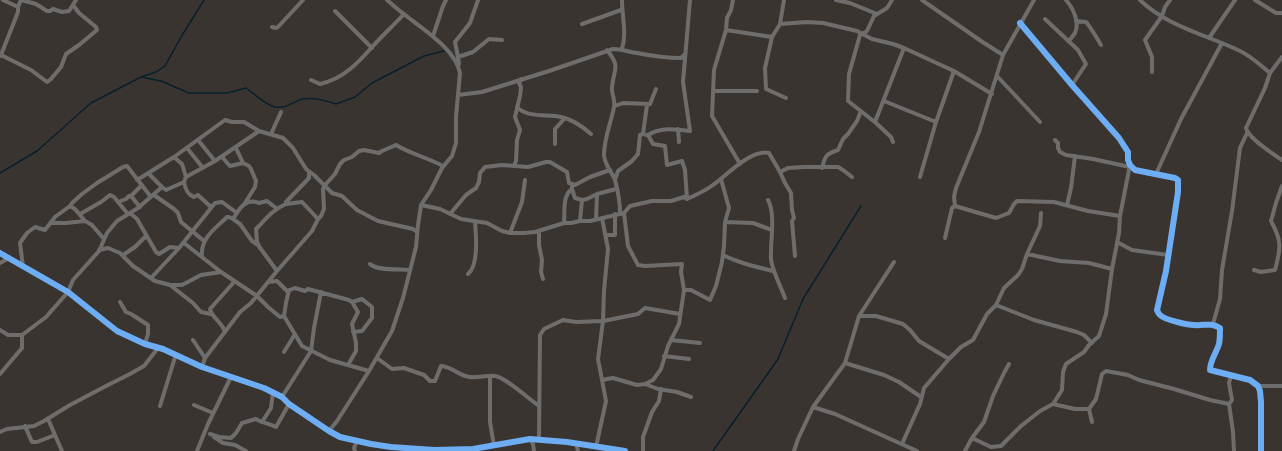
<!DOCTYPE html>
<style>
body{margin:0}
canvas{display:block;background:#3a3430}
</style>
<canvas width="1282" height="451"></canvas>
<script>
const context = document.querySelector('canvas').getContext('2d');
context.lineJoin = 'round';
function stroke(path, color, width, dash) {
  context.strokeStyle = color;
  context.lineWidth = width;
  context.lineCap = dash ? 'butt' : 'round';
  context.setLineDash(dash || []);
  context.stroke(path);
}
const stream = new Path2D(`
 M141 77 161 81 189 93H227L246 88C255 94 264 104 275 107 285 109 293 102 302 99 314 97 325 100 336 104L355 97 372 83 424 56 444 51
 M0 173 37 151 91 103 141 77 156 72 165 66 181 37 204 0
 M713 451 778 359 803 299 861 206`);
const street = new Path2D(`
 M3 0 18 7
 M21 0 36 4 47 11H50L53 9 62 12 69 11 76 0
 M622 0C622 17 627 33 622 49
 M733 0 731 10 727 18 726 30 714 70 712 116 740 164
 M784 0 780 24 772 37 765 68 766 89 786 98
 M836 0 850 3 877 14
 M892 0 887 8 874 16 867 31 860 35 849 74 848 101 876 123 891 137 893 142
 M922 0 981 41 1003 55
 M1066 0C1073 8 1080 22 1075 33 1074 35 1071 38 1069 41
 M1140 0C1167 26 1204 34 1238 50 1250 55 1260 65 1270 73
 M1255 0 1276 13H1282
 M335 11 372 48
 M1045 19 1078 50 1086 64 1072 85
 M1076 21 1086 22C1092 29 1096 37 1101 45
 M1020 23 1072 85 1119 138 1128 152V160L1130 165 1135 170 1175 178 1178 180V192L1166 271 1157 310C1158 313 1158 313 1160 315 1165 320 1188 325 1194 325 1205 326 1210 322 1220 328 1220 333 1220 339 1219 344 1216 354 1210 360 1210 370L1250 380 1258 386 1260 391 1261 402V451
 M582 24 621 10
 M780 24 807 22 823 23 857 31 872 39 893 44 904 48 954 71 992 94
 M272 27 276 28 278 27 303 0
 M726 30 772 37
 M433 36 443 6 446 0
 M1209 38 1235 0
 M607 50C621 68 614 67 612 87 611 94 616 101 614 107 611 123 604 138 604 155 604 164 612 172 615 180 618 191 620 202 620 213
 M1 55 18 12V7L21 0
 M0 56 1 55 31 70 47 82 51 79 61 67 66 54 79 45 97 30 96 27 79 13 73 5
 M458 57 473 52 489 39 502 40
 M1282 57 1270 73 1265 88 1246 128C1249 139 1272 153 1282 160
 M459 64 458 57 455 42 470 23 478 0
 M1152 72V57L1145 40 1162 16 1165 7 1170 0
 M997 76 1040 122
 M311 80 320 84C343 79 358 63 373 46 383 35 394 25 404 14
 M714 91H757
 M458 95 482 92 549 71 613 49C622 49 629 52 637 53 652 56 666 58 681 58L685 54
 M884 101 936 122
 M615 106 623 103 650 104
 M517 107C527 118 547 114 561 117 572 119 583 127 591 134
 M875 122 904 48
 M678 129 679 142
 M271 134 281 112
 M646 135H648L653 144 665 146 667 165 682 161 685 170 687 199
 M648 135C661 127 675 129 690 131L683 82 690 0
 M198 140 215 161
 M1055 140 1058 143V148L1060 152 1066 155 1093 159 1130 167
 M555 144V129L565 118
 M187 148 203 168
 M236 148 243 163 249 166 251 169 256 181 255 187 245 203
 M174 157 182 164 186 177
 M222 157 230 166 243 163
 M1130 165 1120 216 1119 233 1112 269 1106 314 1099 336 1089 345 1084 352 1066 364 1063 372 1062 390 1053 404 1075 409H1089L1096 399 1102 374 1106 371 1128 375 1139 380 1174 389 1210 400 1229 404
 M514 166 516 161 517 140 520 130 515 117 520 96 521 87 519 83 521 79
 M822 168C825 156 826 154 838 150L843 139 848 134 857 121 861 111
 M780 172 785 183 791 193 792 210 794 218 792 221 795 256
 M148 173 162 187
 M1156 174 1181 119 1222 43
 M920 177 936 122 954 71
 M137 180 174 157 225 120 232 122H244L259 131 283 138 293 148 306 169 314 175 332 193 342 196 357 210 378 221 413 229 417 232
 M615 180 618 171 632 161 638 154 640 135 643 134 647 105 650 104 656 89
 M184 182C185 188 188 195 194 197L198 195 211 207
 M572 185V189L575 198 582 200 580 221
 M154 195 174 209 178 213 181 222 204 241
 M131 196 140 207
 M582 200 587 199 597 194 616 189
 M768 200C776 214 770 243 771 259 772 270 781 287 785 298
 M118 202 128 214
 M286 204 302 202 318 219
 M421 205 440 209 461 219 487 223 502 231 510 233H524L535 232 564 223H571L580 221H590L624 213 630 206 652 201H671L684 197 687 199C696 195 705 191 713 185 727 175 751 149 769 153L780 172 788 168 804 167H838L843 170 852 177
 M1067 205 1071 188 1075 156
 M70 206 75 209 85 221 92 225 104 239
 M955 206 996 218 1009 213 1014 204 1017 201 1054 202 1088 211 1120 216
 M130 213 137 219 156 252 159 254 170 247 179 248
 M624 213 628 246 638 265 645 266 682 264 681 272 684 290 679 324 668 346 661 369 653 380 645 384
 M80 214 101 202 110 195 114 197 118 202 126 199 129 196H131L142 185
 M450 214 466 195 476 188 479 182 480 173 485 167 502 165 528 167 546 162H550L567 172 569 183 575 185 590 177 610 170
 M233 219 240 224 252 241 258 245 277 271
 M596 219 597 194
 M725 222 753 223 772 230
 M50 223H66L85 221
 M564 223C565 212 562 196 572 189
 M539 231V245L542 260 541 272 543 279
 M510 233 522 202 525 180
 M606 235H615V214
 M945 238 952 208 955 206 954 197 956 188 979 132 1003 55 1034 0
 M1117 242 1132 250 1168 255
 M184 243 221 272 257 296 268 307 280 317 284 316
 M260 248 257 242 256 229C266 219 272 210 286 204V202L309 178V172
 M99 250 108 248 120 253 133 266 155 281 170 285H182L201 275 221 272
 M0 253 68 292 117 331 145 344 163 349 202 367 264 388 282 397 289 404 329 431 340 437 371 444 391 447 434 450 473 449 530 439 567 442 625 451
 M1027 254 1060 261 1089 263 1112 269
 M123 255 135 247 146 236
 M723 255C739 263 756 267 773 271
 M202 257C200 238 215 229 227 217H229L233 219C239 209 246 197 259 203L267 201 276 208
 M0 263 9 258
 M370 264C377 271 399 269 410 270
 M23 267 20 243 27 233 35 227 45 230 55 217 70 206 72 203 82 194 97 183 123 167 127 166 151 197
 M1254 270 1261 272 1275 270C1281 248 1282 241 1271 221L1276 203 1282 186
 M468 274C479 265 476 235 475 222
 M151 278 179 248 215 203 222 202 237 213
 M268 282 277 281 287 291 295 288 305 291 308 289 349 300 352 302 358 312 352 324 356 343V351L348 365
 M170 285 193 303 201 312 211 314
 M289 290 286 303 284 316 302 346 330 360 369 371
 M684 290H691L710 300 716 286 722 262 724 246 725 222 729 208 721 179
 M120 302 126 312 131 314 148 325V334L145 344
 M352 302 362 299 372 307V318L362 331 353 332
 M996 305 1034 320 1077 332 1084 335 1092 343
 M859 316H876L903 324 910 330 919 341 949 359
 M1213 324 1220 299 1222 270 1232 211 1240 148 1247 133
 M0 330 8 335H22
 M225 332C222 322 212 318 210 309L235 281
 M193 340 205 358
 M671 340 700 343
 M284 352 295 334
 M664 356 689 359
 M377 358 392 369 404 368 424 375 430 381H435L441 366C453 367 459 376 470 377 478 378 487 375 495 376 505 377 529 399 539 406
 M845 363 884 375 899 382 921 397
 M202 367 205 358 240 312 251 303 277 271 312 231 318 219 321 216 324 209 323 189 325 185 335 174 340 164 344 160 352 157 359 151 364 150 379 153 382 151 396 145C411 154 428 158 443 166
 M0 374 22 348V335L46 317 68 292 73 280 99 251 107 233 117 221 138 208 162 187 166 190 184 182 186 177 215 161 259 131
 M1231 376 1229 383 1232 400 1229 404 1233 432 1234 451
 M490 377V422L494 446
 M602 380 613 378 637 385 645 384 658 389 677 392 691 397
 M1258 386H1282
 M282 397 311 351 314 328 321 292
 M194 405 213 413
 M160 406 176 354
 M813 407 835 414 917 451
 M1089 409 1092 422
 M48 419 62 451
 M262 422 271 408 273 392
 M25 426 32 442H37L55 435
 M329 431 337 421 369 371 392 331 403 298 416 247 418 225 421 205 431 190 442 168 452 156 456 143V117L460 73C455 48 422 29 404 14 398 10 393 5 387 0
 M0 432 7 429 34 426 44 421 70 405 106 386 128 375 144 366 158 348
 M210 434 219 437 231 438 236 433 242 423 256 419C262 423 269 423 276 427L289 404
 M214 437 223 443 235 445 246 451
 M972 438 984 422 993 396 1004 373 1009 364
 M530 439 533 444 534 451
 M539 439 540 335 544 329 563 320 576 322 603 321 638 314 645 308 680 314
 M576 443 578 451
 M902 444 920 404 924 388 949 359 961 347 973 340 987 314 996 305 1004 288 1018 275 1022 269 1027 254 1040 226 1041 213
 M596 447 606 401 598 359 603 321 604 291 608 249 602 218
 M197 451 208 424 231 377
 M355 451 354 448 357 441
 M643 451V437L652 412 659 401 661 389
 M794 451 798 439 813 407 845 363 859 316 894 262
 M965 451 972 438 991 447 1001 446 1021 426 1040 411 1053 404`);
const cycleway = new Path2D(`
 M1020 23 1072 85 1119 138 1128 152V160L1130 165 1135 170 1175 178 1178 180V192L1166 271 1157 310C1158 313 1158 313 1160 315 1165 320 1188 325 1194 325 1205 326 1210 322 1220 328 1220 333 1220 339 1219 344 1216 354 1210 360 1210 370L1250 380 1258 386 1260 391 1261 402V451
 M0 253 68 292 117 331 145 344 163 349 202 367 264 388 282 397 289 404 329 431 340 437 371 444 391 447 434 450 473 449 530 439 567 442 625 451`);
stroke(stream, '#06202b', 1.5);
stroke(street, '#6f6d6c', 4);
stroke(cycleway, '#6dadf4', 6);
</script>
